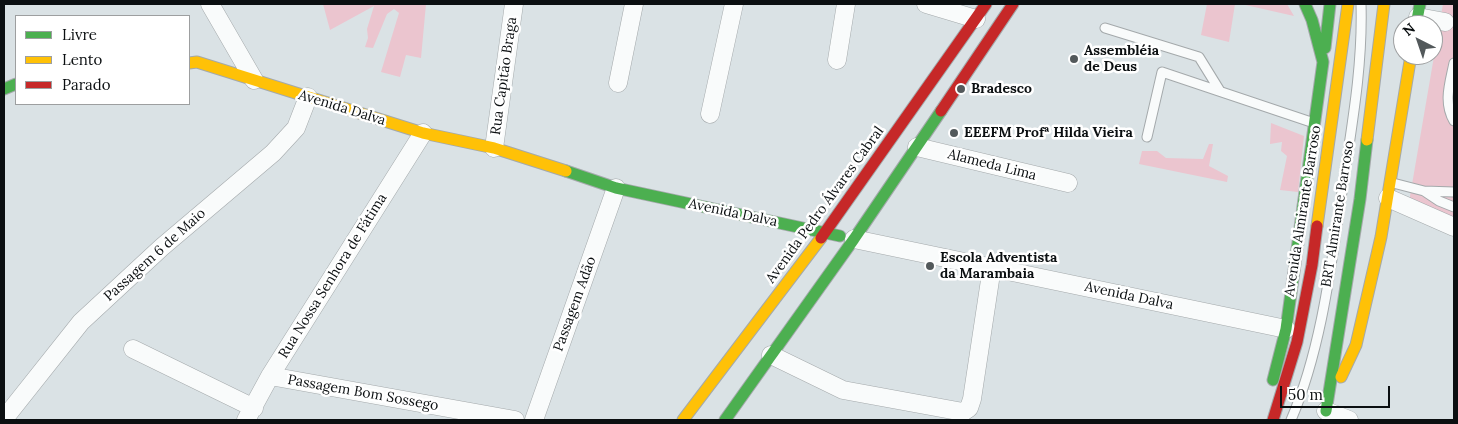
<!DOCTYPE html>
<meta charset="utf-8">
<style>
body{margin:0}
#map{position:relative;width:1458px;height:424px;overflow:hidden;background:#dae2e5;font-family:Lora,serif}
canvas{display:block}
.frame{position:absolute;inset:0;border:5px solid #0b0f11;pointer-events:none}
.legend{position:absolute;left:15px;top:15px;width:175px;height:90px;box-sizing:border-box;background:#fff;border:1px solid #9d9fa0;margin:0;padding:6px 9px;list-style:none;font-size:15px;color:#0b0f11}
.legend li{display:flex;align-items:center;gap:10px;height:25px}
.legend b{width:25px;border:1px solid #9d9fa0}
.north{position:absolute;left:1393px;top:15px;width:50px;height:50px;box-sizing:border-box;background:#fff;border:1px solid #9d9fa0;border-radius:50%;rotate:319deg;font-size:14px;font-weight:700;line-height:20px;text-align:center;color:#0b0f11}
.north::after{content:'';display:block;margin:auto;width:18px;height:22px;background:#53595b;clip-path:polygon(50% 0,100% 100%,50% 72%,0 100%)}
.scale{position:absolute;left:1280px;top:386px;width:110px;height:22px;box-sizing:border-box;border:2px solid #0b0f11;border-top:0;padding-left:6px;font-size:15px;line-height:18px;white-space:nowrap;color:#0b0f11;-webkit-text-stroke:4px #fff;paint-order:stroke}
</style>
<div id="map">
<canvas width="1458" height="424"></canvas>
<div class="frame"></div>
<ul class="legend">
<li><b style="height:6px;background:#4caf50"></b>Livre</li>
<li><b style="height:6px;background:#ffc107"></b>Lento</li>
<li><b style="height:6px;background:#c62828"></b>Parado</li>
</ul>
<div class="north">N</div>
<div class="scale">50 m</div>
</div>
<script>
const context = document.querySelector('canvas').getContext('2d');
context.lineJoin = 'round';
function fillPath(path, color) {
  context.fillStyle = color;
  context.fill(path, 'evenodd');
}
function stroke(path, color, width, dash) {
  context.strokeStyle = color;
  context.lineWidth = width;
  context.lineCap = dash ? 'butt' : 'round';
  context.setLineDash(dash || []);
  context.stroke(path);
}
function label(font, color, halo, rows, align = 'center') {
  context.font = font + ' Lora,serif';
  context.lineWidth = 5;
  context.setLineDash([]);
  context.textBaseline = 'middle';
  context.strokeStyle = halo;
  context.fillStyle = color;
  for (const [text, x, y, turn = 0] of rows) {
    context.save();
    context.translate(x, y);
    context.rotate((+turn || 0) * Math.PI / 180);
    context.textAlign = isNaN(turn) ? turn : align;
    if (halo) context.strokeText(text, 0, 0);
    context.fillText(text, 0, 0);
    context.restore();
  }
}
const green = new Path2D(`
 M323 4H426L421 58 406 55 400 77 381 72 399 13 394 9 387 14 373 48 365 47 368 38 367 29 374 6 330 30Z
 M1207 4H1235L1229 42 1201 35Z
 M1241 4H1287L1294 16Z
 M1443 4H1454V222L1409 202Z
 M1271 123 1304 136 1298 192 1280 190 1287 156 1281 151 1282 142 1270 144Z
 M1209 144H1213L1209 166 1228 176 1227 182 1139 164 1142 151H1157L1166 158 1203 159Z`);
const lane = new Path2D(`
 M1105 28 1199 57 1220 91
 M1454 63C1450 83 1443 102 1454 121
 M1147 137 1162 72 1311 122
 M1393 183 1424 191 1454 192
 M1424 191 1439 201 1454 207
 M1291 420C1321 350 1331 267 1342 192 1351 130 1363 67 1361 4`);
const street = new Path2D(`
 M210 4 254 80
 M926 4 976 19
 M1418 17 1445 22
 M837 60 846 4
 M618 83 634 4
 M710 114 734 4
 M917 147 1068 183
 M494 148 514 4
 M1388 198 1454 227
 M854 239 1286 329
 M133 349 254 408
 M771 355 843 390 963 412 969 408 972 399 992 267
 M270 376 515 420
 M1326 411 1349 420
 M4 419 81 322 162 247 273 153 296 128 308 97
 M246 420 270 376 423 133
 M534 420 616 188`);
const fast = new Path2D(`
 M1416 25 1420 4
 M1325 48 1330 4
 M4 89 16 84
 M566 171 616 188 840 236
 M1273 380 1286 329 1323 62 1312 20 1305 4
 M1326 411 1360 199 1367 140
 M725 420 854 239 941 111`);
const slow = new Path2D(`
 M189 63 197 62 423 133 494 148 566 171
 M1367 140 1384 4
 M1317 226 1348 4
 M1341 377 1356 345 1381 237 1411 55
 M683 420 821 238`);
const jam = new Path2D(`
 M941 111 1013 4
 M821 238 986 4
 M1273 420 1297 342 1312 265 1317 226`);
const markers = [
 [1074,59,5,"#53595b"],
 [961,89,5,"#53595b"],
 [954,133,5,"#53595b"],
 [930,266,5,"#53595b"]
];
const poiNames = [
 ["Assembléia",1084,51],
 ["de Deus",1084,67],
 ["Bradesco",971,89],
 ["EEEFM Profª Hilda Vieira",964,133],
 ["Escola Adventista",940,258],
 ["da Marambaia",940,274]
];
const streetNames = [
 ["Rua Capitão Braga",504,76,-82],
 ["Avenida Dalva",342,108,17],
 ["Alameda Lima",992,165,14],
 ["Avenida Pedro Álvares Cabral",825,205,-54],
 ["Avenida Almirante Barroso",1303,211,-81],
 ["Avenida Dalva",733,213,12],
 ["BRT Almirante Barroso",1338,214,-81],
 ["Passagem 6 de Maio",155,255,-42],
 ["Rua Nossa Senhora de Fátima",333,276,-58],
 ["Avenida Dalva",1129,296,12],
 ["Passagem Adão",575,304,-70],
 ["Passagem Bom Sossego",363,393,10]
];
fillPath(green, '#ebc5cf');
stroke(lane, '#a4a9ab', 11);
stroke(street, '#a4a9ab', 19);
stroke(fast, '#a4a9ab', 13);
stroke(slow, '#a4a9ab', 13);
stroke(jam, '#a4a9ab', 13);
stroke(lane, '#f9fbfb', 9);
stroke(street, '#f9fbfb', 18);
stroke(fast, '#4caf50', 11);
stroke(slow, '#ffc107', 11);
stroke(jam, '#c62828', 11);
for (const [x, y, r, color] of markers) {
  const dot = new Path2D();
  dot.arc(x, y, r, 0, 2 * Math.PI);
  context.fillStyle = color;
  context.fill(dot);
  stroke(dot, '#fff', 2);
}
label('bold 14px', '#0b0f11', '#fff', poiNames, 'left');
label('14px', '#0b0f11', '#fff', streetNames);
</script>
